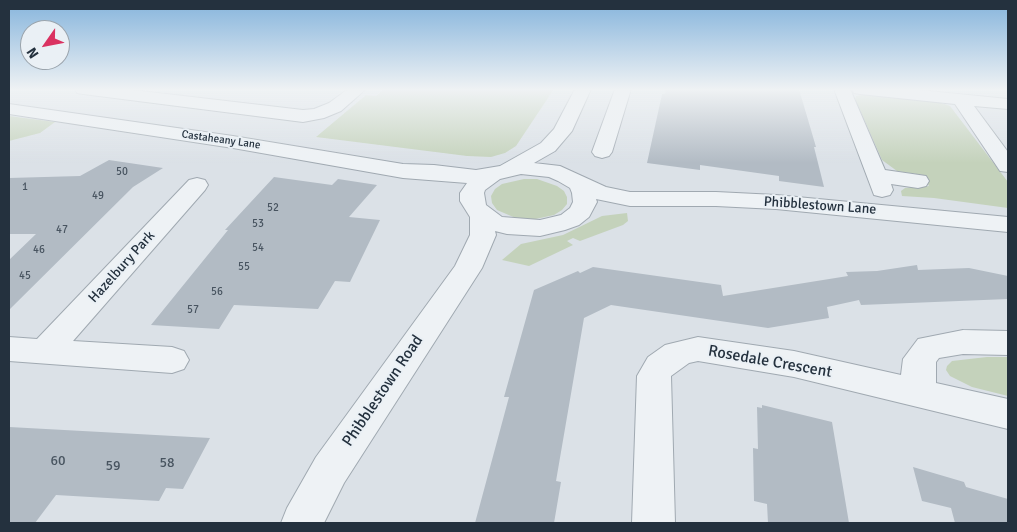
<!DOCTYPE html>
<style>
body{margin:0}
#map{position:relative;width:1017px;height:532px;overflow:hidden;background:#dbe1e7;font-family:Signika,sans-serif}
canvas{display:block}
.frame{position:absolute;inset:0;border:10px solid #24313e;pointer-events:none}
.north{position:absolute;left:20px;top:20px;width:50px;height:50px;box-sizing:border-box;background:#eaf0f5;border:1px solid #9ba4ac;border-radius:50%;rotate:237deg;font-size:14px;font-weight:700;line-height:20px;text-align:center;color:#24313e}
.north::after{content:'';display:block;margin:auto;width:18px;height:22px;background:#da3261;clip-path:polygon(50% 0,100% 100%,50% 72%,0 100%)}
</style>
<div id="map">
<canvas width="1017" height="532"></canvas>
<div class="frame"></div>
<div class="north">N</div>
</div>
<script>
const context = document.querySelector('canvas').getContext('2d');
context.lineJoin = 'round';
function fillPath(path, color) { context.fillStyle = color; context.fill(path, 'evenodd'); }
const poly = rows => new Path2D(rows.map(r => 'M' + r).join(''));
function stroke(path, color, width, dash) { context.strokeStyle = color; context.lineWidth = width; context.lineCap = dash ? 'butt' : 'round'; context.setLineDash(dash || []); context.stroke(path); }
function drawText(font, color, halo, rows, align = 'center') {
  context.font = font + ' Signika,sans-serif'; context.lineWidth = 4; context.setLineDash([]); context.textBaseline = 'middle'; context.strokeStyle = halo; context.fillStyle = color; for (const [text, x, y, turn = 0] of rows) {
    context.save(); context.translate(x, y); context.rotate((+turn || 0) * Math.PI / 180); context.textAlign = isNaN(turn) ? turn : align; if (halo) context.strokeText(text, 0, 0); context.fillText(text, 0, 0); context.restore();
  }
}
fillPath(poly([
 [384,89,554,89,516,146,505,153,491,157,467,156,316,137,366,95,376,96],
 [865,94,936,101,950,106,1008,182,1008,208,934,198,902,196,901,191,905,188,929,186,923,175,897,171,882,160,855,99,856,96],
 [9,116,55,122,40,133,9,141],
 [524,179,537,179,557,186,564,191,567,197,567,204,562,210,554,215,531,220,518,219,497,210,492,203,491,196,495,189,502,184],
 [627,213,628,221,623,225,580,241,573,238,567,241,573,245,529,266,502,260,521,244,563,235,602,216],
 [987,357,1008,357,1008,396,972,387,950,376,946,370,947,366,952,361]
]), '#c4d2bb');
fillPath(poly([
 [666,89,799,89,816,147,814,147,824,187,779,181,779,176,700,165,700,170,647,163,662,94,665,94],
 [109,160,163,168,133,187,9,310,9,260,36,234,9,234,9,178,80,176],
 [274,177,332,185,338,179,377,185,349,217,380,220,350,282,335,281,318,309,234,305,219,329,151,325,228,230,225,230],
 [917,265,918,270,969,268,1008,276,1008,299,861,305,859,300,827,307,829,318,768,328,611,305,584,318,556,481,561,482,554,523,475,523,509,397,504,397,534,290,578,271,580,273,593,267,721,285,723,296,848,276,846,272,877,271],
 [762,405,832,422,849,523,768,523,767,504,754,501,753,448,758,449,757,407,762,408],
 [9,427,101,432,210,438,183,489,166,488,159,501,56,495,35,523,9,522],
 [913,467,964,482,966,487,1008,499,1008,523,955,523,951,508,922,501]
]), '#b2bbc4');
const minor = poly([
 [75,89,124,89,303,110,314,109,329,103,348,89,366,89,341,111,324,118,303,122,83,94,77,93,75,89],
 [575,89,591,89,572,131,555,151,534,163,560,166,606,187,630,192,716,192,776,195,1008,217,1008,232,776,209,716,206,630,206,596,199,597,202,589,217,579,225,565,230,540,236,507,234,495,231,496,235,482,268,344,483,324,523,281,523,287,508,316,457,455,266,470,235,470,217,460,201,460,193,467,183,403,178,233,148,9,114,9,104,233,136,403,164,434,165,476,170,500,166,541,143,554,129,575,89],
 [521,174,549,177,558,181,570,188,572,193,573,202,570,208,561,215,540,220,502,217,486,205,484,193,485,190,500,179,521,174],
 [615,89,631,89,612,152,609,156,602,158,595,156,592,152,615,89],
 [834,89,850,89,885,170,926,176,929,181,926,186,918,188,891,184,893,190,890,195,882,197,874,195,834,89],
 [852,89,909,89,1008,99,1008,109,974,106,1008,152,1008,172,1000,171,955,104,860,94,854,93,852,89],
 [197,178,205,180,208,185,205,190,73,341,172,347,184,351,189,360,184,369,172,373,9,361,9,337,37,339,189,180,197,178],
 [963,330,1008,331,1008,355,963,354,939,358,936,362,936,383,1008,399,1008,429,794,377,698,361,689,363,671,376,675,523,632,523,637,376,648,357,665,345,698,337,794,351,901,375,903,359,918,339,963,330]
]);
stroke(minor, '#a0a9b1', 2);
fillPath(minor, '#eef2f5');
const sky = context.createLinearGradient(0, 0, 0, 163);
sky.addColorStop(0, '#85b4dc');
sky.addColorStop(0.55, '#eff2f4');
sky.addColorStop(1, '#eff2f400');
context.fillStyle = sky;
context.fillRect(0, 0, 1017, 163);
drawText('11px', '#24313e', '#eaf0f5', [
 ["Castaheany Lane",221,140,8]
]);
drawText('11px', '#485460', null, [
 ["50",122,172],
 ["1",25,187],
 ["49",98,196],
 ["52",273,208],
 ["53",258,224],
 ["47",62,230],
 ["54",258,248],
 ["46",39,250],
 ["55",244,267],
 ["45",25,276],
 ["56",217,292],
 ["57",193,310]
]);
drawText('14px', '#24313e', '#eaf0f5', [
 ["Phibblestown Lane",820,206,4],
 ["Hazelbury Park",122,267,-48]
]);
drawText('14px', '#485460', null, [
 ["60",58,461],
 ["58",167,463],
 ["59",113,466]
]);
drawText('16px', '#24313e', '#eaf0f5', [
 ["Rosedale Crescent",770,362,10],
 ["Phibblestown Road",383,391,-56]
]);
</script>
